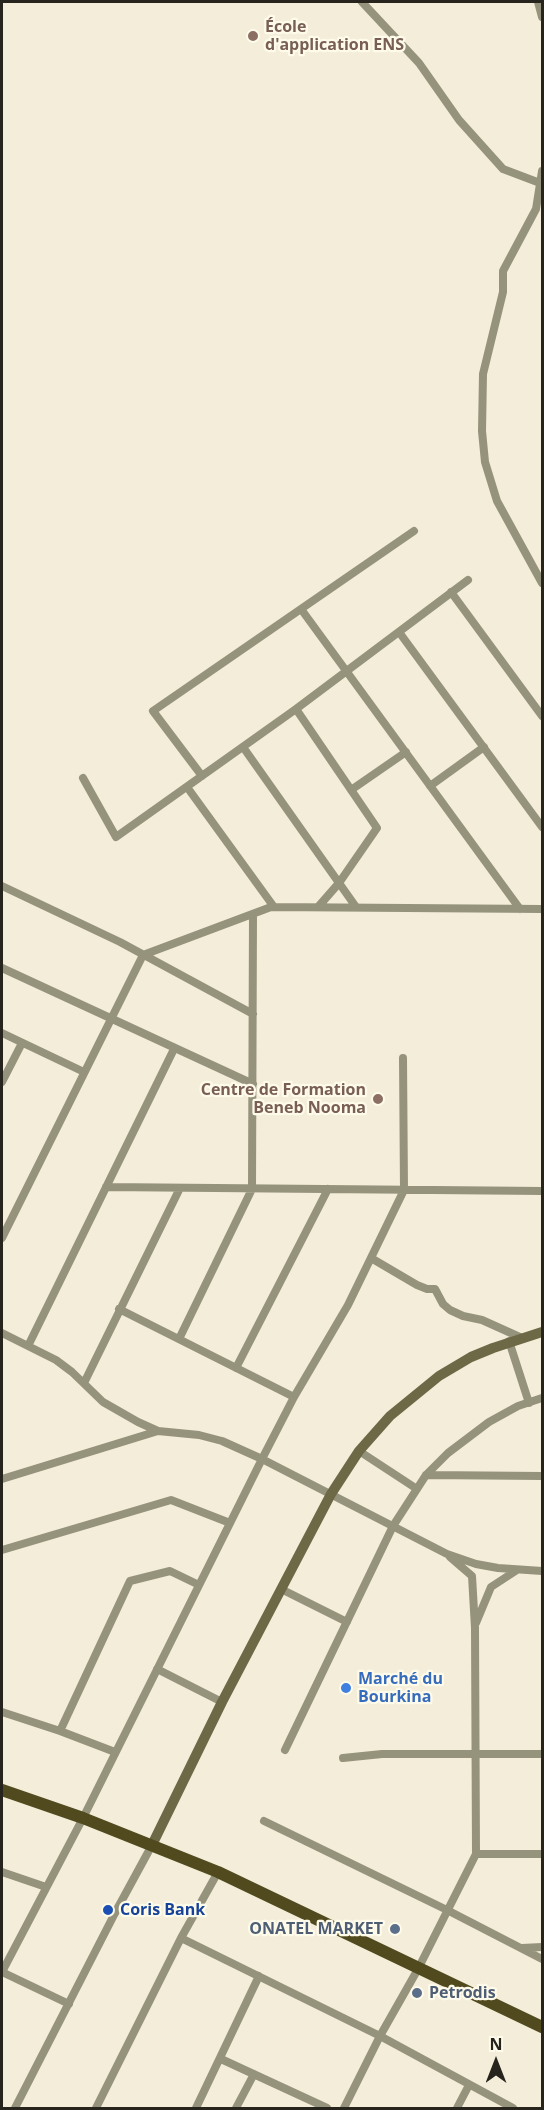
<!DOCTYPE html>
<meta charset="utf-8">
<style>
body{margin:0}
#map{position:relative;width:544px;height:2110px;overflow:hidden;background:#f3edd9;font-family:"Open Sans",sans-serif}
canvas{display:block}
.frame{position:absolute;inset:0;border:3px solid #26241c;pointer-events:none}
.north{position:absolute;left:466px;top:2032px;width:60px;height:60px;-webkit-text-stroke:4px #fffbea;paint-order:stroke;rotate:0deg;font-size:16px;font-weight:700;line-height:24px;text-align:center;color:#26241c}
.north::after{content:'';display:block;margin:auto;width:21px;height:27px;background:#26241c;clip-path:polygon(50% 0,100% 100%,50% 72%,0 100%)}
</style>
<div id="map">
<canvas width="544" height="2110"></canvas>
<div class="frame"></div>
<div class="north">N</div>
</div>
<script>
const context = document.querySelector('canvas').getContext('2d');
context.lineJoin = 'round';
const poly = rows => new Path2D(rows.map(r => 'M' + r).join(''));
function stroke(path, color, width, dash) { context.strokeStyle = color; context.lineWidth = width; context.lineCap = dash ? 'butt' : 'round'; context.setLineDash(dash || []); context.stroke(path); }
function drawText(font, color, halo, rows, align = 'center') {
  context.font = font + ' "Open Sans",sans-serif'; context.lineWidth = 4.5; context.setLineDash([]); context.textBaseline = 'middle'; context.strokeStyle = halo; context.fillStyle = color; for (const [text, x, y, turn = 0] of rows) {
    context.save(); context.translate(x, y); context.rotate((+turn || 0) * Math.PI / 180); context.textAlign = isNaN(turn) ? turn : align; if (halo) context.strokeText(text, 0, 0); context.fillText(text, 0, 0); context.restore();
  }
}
stroke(poly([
 [362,2,419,63,459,120,503,169,540,183],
 [538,2,542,17],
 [542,171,536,209,503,271,503,292,483,374,482,431,485,462,497,501,542,583],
 [451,592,542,716],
 [301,609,520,909],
 [399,632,542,827],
 [296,709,377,828,339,883,318,907],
 [243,747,356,907],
 [202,776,153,711,414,531],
 [83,778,116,837,296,709,468,580],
 [430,786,484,747],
 [187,787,274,907],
 [351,790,406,752],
 [2,886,120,942,253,1014],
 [2,968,253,1084],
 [2,1033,84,1072],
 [2,1082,22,1043],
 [106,1187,542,1191],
 [2,1238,143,955,271,907,542,909],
 [371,1258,417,1285,427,1289,435,1289,443,1304,450,1310,463,1316,482,1320,522,1338],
 [119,1309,294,1397],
 [2,1333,56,1360,72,1372,103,1402,138,1422,158,1431,199,1435,222,1441,262,1459,447,1554,476,1564,498,1568,542,1571],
 [179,1339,252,1189,253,914],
 [509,1341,529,1403],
 [28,1346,174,1049],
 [236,1368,328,1189],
 [84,1383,180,1188],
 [359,1451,417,1489],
 [426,1475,542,1476],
 [2,1479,158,1431],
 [2,1550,171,1500,230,1523],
 [281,1589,347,1622],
 [476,1623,491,1587,517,1570],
 [157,1669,222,1702],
 [2,1712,60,1731,115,1752],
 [60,1731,130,1581,170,1571,199,1585],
 [285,1750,393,1526,426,1475,448,1453,489,1422,518,1406,542,1398],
 [343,1758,382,1754,542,1754],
 [264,1821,447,1910,542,1959],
 [476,1854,542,1854],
 [2,1872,46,1887],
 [181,1938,380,2036,513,2108],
 [522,1948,542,1947],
 [2,1972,83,1818,262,1459,294,1397,348,1305,404,1190,403,1058],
 [2,1972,69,2004],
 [221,2059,327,2108],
 [15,2108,115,1913,152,1845],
 [96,2108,181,1938,218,1872],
 [196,2108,259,1976],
 [236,2108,254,2074],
 [344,2108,380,2036,418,1969,476,1854,475,1628,472,1576,450,1557],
 [457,2108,469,2085]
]), '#96937c', 8);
stroke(poly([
 [152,1845,222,1702,331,1494,359,1451,390,1416,439,1376,471,1357,493,1348,542,1332]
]), '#6d6946', 10);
stroke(poly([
 [2,1790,83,1818,218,1872,542,2027]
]), '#504a1e', 12);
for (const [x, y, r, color] of [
 [253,36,6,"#8d6e63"],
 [378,1099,6,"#8d6e63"],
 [346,1688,6,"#3f7fe0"],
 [108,1910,6,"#1a4fb4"],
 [395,1929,6,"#5c6f8a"],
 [417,1993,6,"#5c6f8a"]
]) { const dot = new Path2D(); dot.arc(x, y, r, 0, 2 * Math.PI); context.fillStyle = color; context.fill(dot); stroke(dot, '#fffbea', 2); }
drawText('bold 16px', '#785e54', '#fffbea', [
 ["École",265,27],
 ["d'application ENS",265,45],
 ["Centre de Formation",366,1090,"right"],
 ["Beneb Nooma",366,1108,"right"]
], 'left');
drawText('bold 16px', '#366cbe', '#fffbea', [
 ["Marché du",358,1679],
 ["Bourkina",358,1697]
], 'left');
drawText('bold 16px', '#164399', '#fffbea', [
 ["Coris Bank",120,1910]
], 'left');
drawText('bold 16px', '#4e5e75', '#fffbea', [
 ["ONATEL MARKET",383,1929],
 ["Petrodis",429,1993,"left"]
], 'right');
</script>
